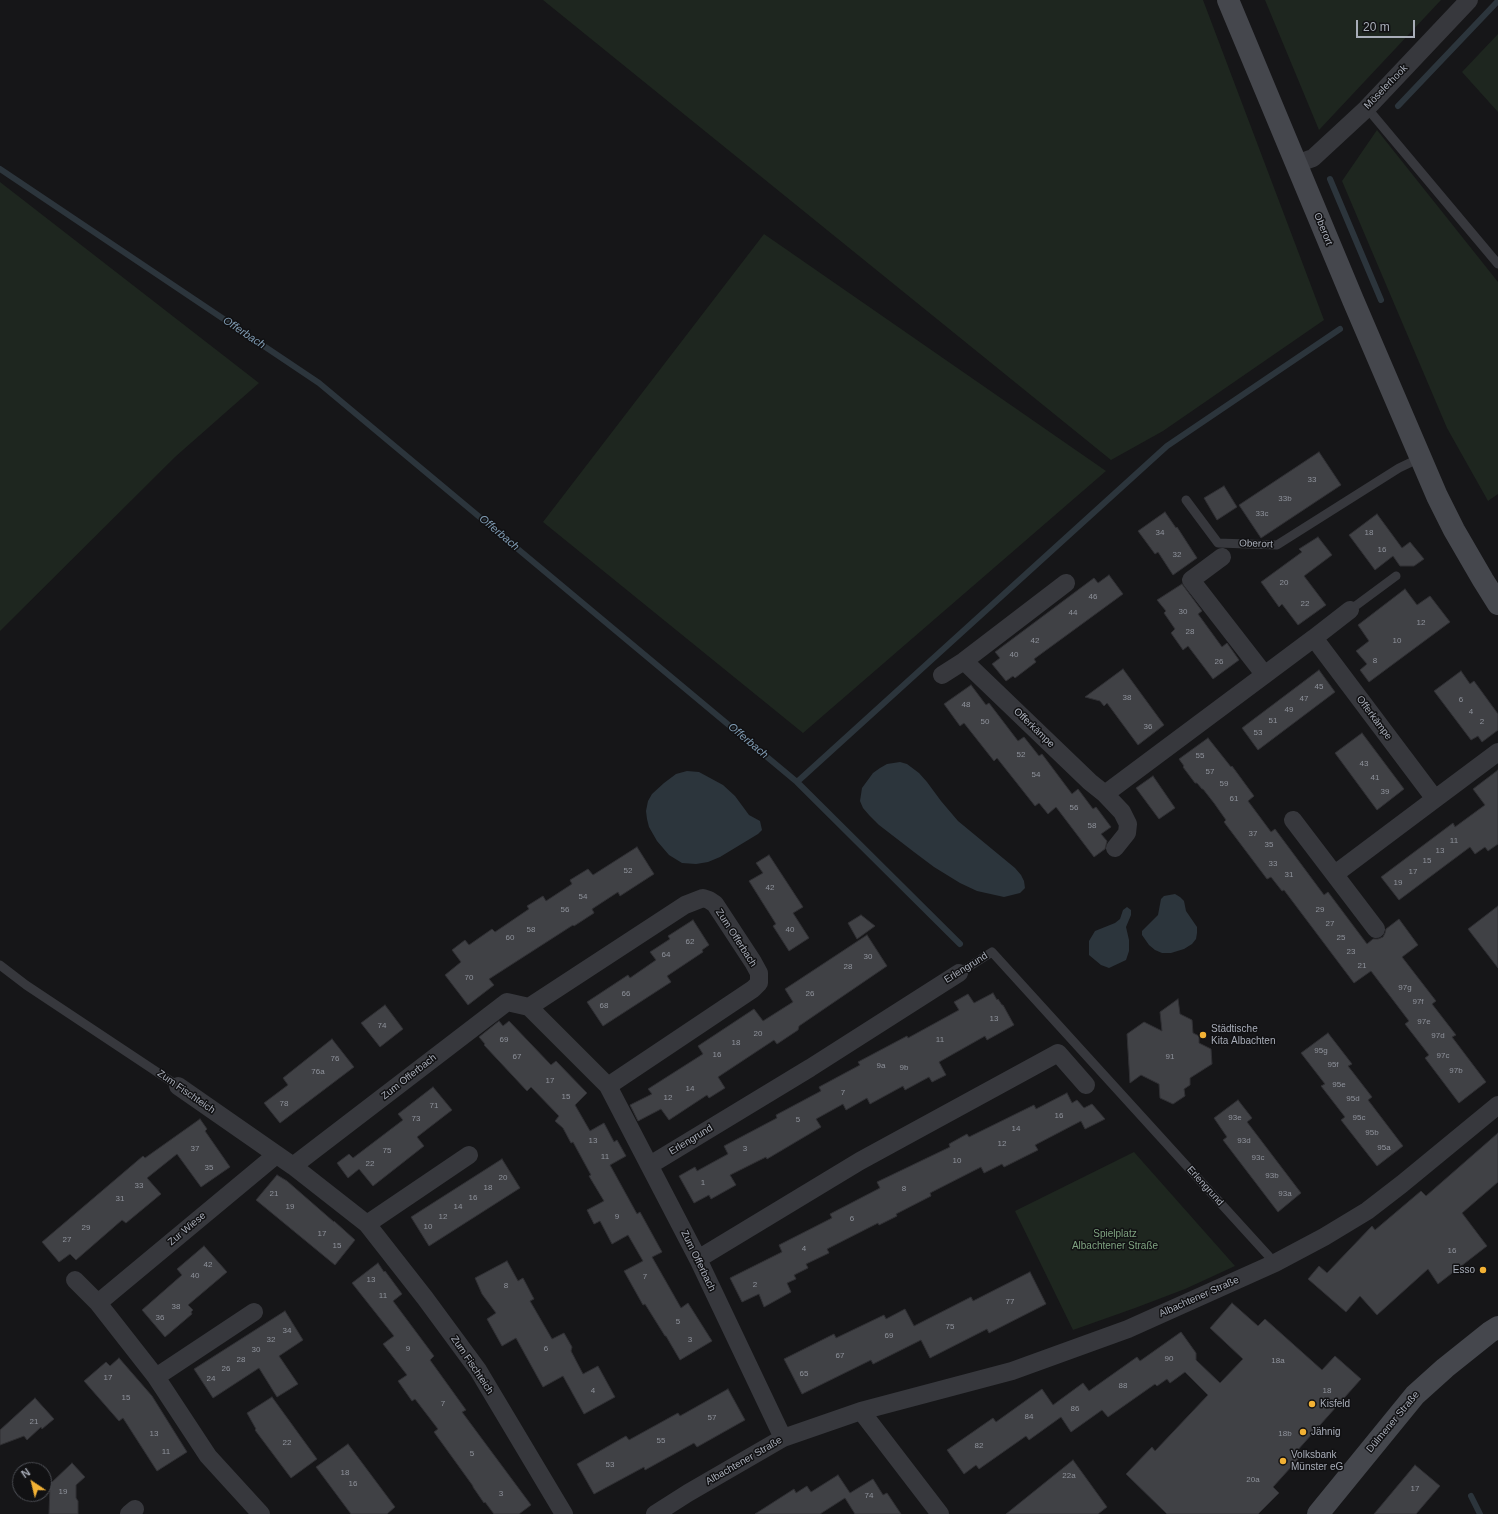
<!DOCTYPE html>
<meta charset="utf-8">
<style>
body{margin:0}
#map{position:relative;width:1498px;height:1514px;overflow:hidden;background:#161618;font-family:Helvetica,sans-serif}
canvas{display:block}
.north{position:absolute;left:12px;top:1462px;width:40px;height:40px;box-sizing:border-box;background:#111113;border:1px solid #4d4f55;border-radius:50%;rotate:325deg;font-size:11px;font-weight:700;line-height:16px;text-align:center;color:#a8adb8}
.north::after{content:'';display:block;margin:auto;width:14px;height:18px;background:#f2b134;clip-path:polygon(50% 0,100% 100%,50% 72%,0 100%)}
.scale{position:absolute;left:1356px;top:20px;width:59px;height:18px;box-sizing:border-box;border:2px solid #a8adb8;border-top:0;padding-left:5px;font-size:12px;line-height:14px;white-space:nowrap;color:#a8adb8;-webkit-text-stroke:3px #111113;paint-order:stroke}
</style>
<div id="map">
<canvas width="1498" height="1514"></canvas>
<div class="north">N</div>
<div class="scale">20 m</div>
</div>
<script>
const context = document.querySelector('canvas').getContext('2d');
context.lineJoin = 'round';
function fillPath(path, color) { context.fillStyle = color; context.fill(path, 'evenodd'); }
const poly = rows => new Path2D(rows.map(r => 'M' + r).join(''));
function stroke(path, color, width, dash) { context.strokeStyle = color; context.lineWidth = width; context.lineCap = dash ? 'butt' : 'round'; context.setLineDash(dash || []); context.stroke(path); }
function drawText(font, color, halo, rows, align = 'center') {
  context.font = font + ' Helvetica,sans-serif'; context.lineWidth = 3; context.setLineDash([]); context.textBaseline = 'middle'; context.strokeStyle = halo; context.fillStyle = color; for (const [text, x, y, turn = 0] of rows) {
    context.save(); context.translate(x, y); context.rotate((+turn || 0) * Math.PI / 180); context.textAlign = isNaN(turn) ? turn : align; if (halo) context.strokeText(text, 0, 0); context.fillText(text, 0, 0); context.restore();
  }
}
fillPath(poly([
 [543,0,1203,0,1324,320,1163,431,1111,460],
 [1265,0,1441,0,1319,130],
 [1498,34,1498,112,1462,72],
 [1377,130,1498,282,1498,494,1488,501,1447,428,1342,181],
 [0,182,259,383,175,457,0,631],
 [764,234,1106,471,803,733,543,522],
 [1134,1152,1235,1266,1185,1289,1135,1308,1073,1330,1015,1211]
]), '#1e261f');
fillPath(poly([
 [900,762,907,764,919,773,927,782,941,801,958,821,1015,868,1021,875,1024,881,1025,888,1020,893,1004,897,977,891,960,883,934,867,914,852,879,825,869,815,863,808,860,801,862,788,873,773,880,768,887,764],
 [687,771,699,772,723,785,735,796,749,815,760,821,762,830,758,834,720,857,708,862,696,864,682,863,669,855,657,841,649,827,647,819,646,811,648,801,652,794,664,783,676,774],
 [1175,894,1180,897,1184,901,1186,911,1197,927,1197,933,1196,939,1192,944,1184,949,1171,953,1162,953,1155,950,1149,945,1142,935,1142,931,1158,915,1161,899,1164,896],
 [1127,907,1131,910,1131,915,1126,927,1129,940,1129,951,1126,960,1109,968,1101,965,1089,955,1089,941,1095,931,1115,923,1120,919,1123,910]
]), '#2c353c');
stroke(poly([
 [1398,106,1498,1],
 [0,169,319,383,797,782,960,944],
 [1330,179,1381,300],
 [797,782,1167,446,1340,329],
 [1471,1496,1480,1514]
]), '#2c353c', 6);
const building = poly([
 [1319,452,1341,485,1261,538,1239,505,1319,452],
 [1224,486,1237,507,1217,520,1204,498,1224,486],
 [1165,512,1176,528,1177,527,1197,558,1173,575,1158,552,1155,554,1138,531,1165,512],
 [1377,514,1402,548,1410,542,1424,559,1414,566,1400,566,1393,556,1375,570,1349,535,1377,514],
 [1318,537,1332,555,1304,576,1326,605,1298,625,1282,604,1279,607,1261,582,1302,552,1299,549,1318,537],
 [1109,575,1123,594,1034,659,1036,662,1015,678,1013,676,1006,681,992,664,1000,658,995,652,1094,578,1098,583,1109,575],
 [1182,584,1202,611,1198,614,1222,647,1227,643,1239,660,1213,679,1188,646,1183,650,1171,633,1175,629,1164,613,1166,611,1157,600,1182,584],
 [1405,589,1417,605,1430,596,1450,622,1369,682,1360,670,1367,664,1356,651,1369,641,1358,625,1405,589],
 [1123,669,1164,725,1138,745,1107,703,1104,706,1100,701,1085,697,1123,669],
 [1319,670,1335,692,1258,750,1242,728,1319,670],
 [1461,671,1470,684,1474,681,1498,714,1498,730,1482,742,1478,736,1471,740,1434,691,1461,671],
 [971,685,986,705,989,703,1018,741,1024,737,1039,756,1042,754,1072,794,1078,789,1093,809,1096,807,1111,827,1101,834,1107,841,1105,849,1094,857,1056,807,1048,814,1039,803,1035,806,997,758,994,761,964,723,960,726,944,704,971,685],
 [1362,733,1404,789,1377,810,1335,753,1362,733],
 [1208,738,1231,767,1232,766,1254,796,1248,801,1271,832,1275,829,1324,895,1328,892,1367,944,1373,939,1378,939,1383,937,1385,933,1386,929,1399,919,1418,945,1402,957,1436,1001,1432,1004,1456,1035,1452,1037,1486,1082,1459,1103,1425,1058,1429,1055,1405,1024,1409,1021,1371,971,1354,983,1284,890,1282,891,1271,877,1267,879,1224,822,1226,820,1214,803,1203,789,1202,789,1197,783,1195,783,1183,767,1184,766,1179,759,1208,738],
 [1498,770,1498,844,1488,851,1485,847,1475,854,1470,847,1399,900,1381,877,1453,823,1455,827,1485,805,1473,789,1498,770],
 [1153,776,1175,808,1159,819,1136,788,1153,776],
 [637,847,654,874,620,896,618,892,592,909,594,913,574,926,573,925,489,979,494,985,468,1005,445,975,461,962,452,950,465,940,469,945,492,929,495,932,529,909,527,906,543,896,546,901,572,884,570,880,588,869,593,875,637,847],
 [769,855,803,907,793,913,809,938,789,951,773,926,776,924,749,881,763,873,756,863,769,855],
 [1498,906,1498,968,1468,929,1498,906],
 [861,915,875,926,857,939,848,923,861,915],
 [693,920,709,945,702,950,703,952,667,976,671,982,603,1026,587,1002,628,975,630,978,656,960,650,952,670,939,668,936,693,920],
 [867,935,887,966,799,1026,798,1030,777,1044,774,1040,718,1077,725,1088,709,1098,707,1095,669,1120,661,1109,638,1121,630,1105,652,1094,648,1089,703,1054,698,1046,754,1009,763,1021,793,1002,785,989,867,935],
 [993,993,997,1000,998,999,1002,1005,1003,1005,1014,1025,987,1040,985,1036,939,1062,946,1075,932,1082,929,1077,905,1090,903,1086,870,1104,867,1098,846,1110,843,1104,816,1119,821,1127,767,1159,766,1157,730,1175,736,1185,711,1199,709,1195,694,1203,679,1176,695,1167,697,1171,728,1154,724,1146,777,1118,776,1115,821,1091,819,1087,860,1065,858,1062,907,1036,908,1038,959,1010,954,1002,968,994,974,1003,993,993],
 [1178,999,1180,1014,1192,1020,1193,1033,1199,1036,1199,1043,1211,1049,1212,1064,1190,1078,1190,1085,1184,1089,1185,1096,1173,1104,1160,1098,1159,1084,1141,1075,1130,1083,1127,1034,1144,1022,1162,1031,1160,1012,1178,999],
 [385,1005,403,1029,380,1047,361,1023,385,1005],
 [499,1021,503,1026,509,1021,551,1065,556,1061,587,1093,575,1105,590,1131,604,1123,614,1142,617,1140,626,1156,610,1165,637,1214,640,1212,662,1252,652,1257,681,1308,688,1303,712,1341,680,1360,666,1336,665,1336,645,1304,643,1305,624,1271,643,1261,628,1235,612,1244,600,1221,594,1224,587,1210,604,1201,589,1176,591,1175,573,1142,571,1143,563,1128,555,1121,559,1116,531,1087,527,1091,484,1045,485,1044,479,1037,499,1021],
 [1328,1033,1352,1064,1348,1066,1372,1097,1368,1100,1403,1146,1377,1166,1341,1120,1345,1117,1321,1086,1325,1084,1301,1053,1328,1033],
 [332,1039,354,1067,280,1123,264,1103,288,1085,283,1078,332,1039],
 [433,1087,452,1110,417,1137,424,1146,373,1186,359,1169,348,1178,337,1163,349,1154,353,1158,403,1120,398,1114,433,1087],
 [1067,1093,1072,1103,1077,1100,1084,1108,1092,1104,1105,1119,1085,1129,1081,1121,1035,1145,1038,1150,1004,1167,1002,1164,984,1173,981,1167,930,1193,931,1196,896,1214,897,1216,879,1225,878,1223,827,1249,829,1253,806,1264,808,1268,794,1275,796,1279,787,1283,791,1292,764,1307,759,1294,742,1302,730,1278,782,1252,779,1245,832,1218,830,1214,880,1188,877,1182,950,1147,949,1144,967,1134,969,1137,1034,1105,1036,1109,1067,1093],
 [1238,1100,1252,1118,1247,1122,1301,1193,1278,1212,1223,1140,1227,1137,1214,1118,1238,1100],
 [200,1119,207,1129,205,1131,230,1167,201,1187,177,1154,147,1178,161,1194,126,1223,122,1220,76,1260,70,1254,59,1262,42,1242,143,1156,145,1158,200,1119],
 [1498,1133,1498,1182,1462,1213,1487,1246,1438,1284,1428,1269,1377,1315,1360,1296,1346,1312,1308,1279,1319,1266,1327,1273,1372,1226,1375,1230,1421,1191,1426,1196,1498,1133],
 [502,1159,520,1188,429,1246,411,1217,502,1159],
 [277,1175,287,1181,334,1222,334,1221,355,1240,335,1265,256,1200,277,1175],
 [204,1246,227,1272,188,1305,193,1310,191,1312,192,1314,165,1337,142,1310,182,1275,177,1269,204,1246],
 [507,1261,518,1281,523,1278,534,1299,530,1301,552,1339,564,1333,572,1347,571,1351,583,1374,598,1366,615,1397,584,1414,563,1376,543,1387,516,1338,502,1346,487,1319,496,1313,482,1294,475,1278,507,1261],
 [378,1263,384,1272,385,1271,402,1294,393,1301,434,1356,430,1360,466,1410,462,1412,531,1505,519,1514,494,1514,485,1502,484,1503,473,1487,473,1486,434,1432,438,1429,415,1399,412,1401,398,1381,407,1375,383,1344,394,1336,352,1283,378,1263],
 [1030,1272,1046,1304,989,1333,987,1329,930,1358,921,1340,873,1364,871,1360,802,1394,784,1359,834,1334,836,1338,884,1315,886,1319,905,1309,914,1326,971,1297,973,1301,1030,1272],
 [1232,1303,1258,1326,1265,1319,1322,1370,1335,1356,1361,1379,1296,1452,1301,1456,1273,1487,1279,1493,1258,1514,1167,1514,1126,1474,1152,1447,1155,1451,1208,1395,1185,1372,1170,1383,1167,1379,1157,1386,1155,1384,1108,1417,1102,1410,1071,1432,1061,1417,1029,1440,1026,1436,979,1469,976,1465,964,1474,947,1450,993,1418,996,1422,1042,1389,1053,1405,1083,1383,1089,1391,1137,1357,1140,1361,1181,1332,1196,1353,1196,1360,1220,1383,1243,1359,1210,1328,1232,1303],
 [285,1311,303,1340,279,1356,298,1384,277,1397,259,1368,213,1398,194,1369,285,1311],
 [119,1358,152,1396,187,1452,157,1471,123,1418,119,1421,84,1381,106,1362,110,1366,119,1358],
 [728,1389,745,1420,697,1447,694,1443,645,1470,644,1467,594,1494,577,1464,626,1436,629,1440,678,1413,680,1416,728,1389],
 [272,1397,317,1459,291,1478,255,1430,256,1429,247,1413,272,1397],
 [35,1398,54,1419,42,1429,41,1427,27,1440,24,1436,0,1445,0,1430,35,1398],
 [348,1444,395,1507,387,1514,351,1514,316,1467,348,1444],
 [1073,1460,1107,1507,1098,1514,1006,1514,1073,1460],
 [72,1463,85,1477,76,1485,76,1498,78,1501,78,1514,49,1514,50,1484,72,1463],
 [1415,1465,1440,1486,1416,1514,1374,1514,1415,1465],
 [838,1475,850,1493,873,1479,883,1495,887,1493,901,1514,855,1514,845,1498,820,1514,755,1514,794,1489,796,1493,807,1486,811,1492,838,1475]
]);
fillPath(building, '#404145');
stroke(building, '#303034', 1);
stroke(poly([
 [1367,108,1498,264],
 [1186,500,1218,543,1277,545,1399,468,1420,458],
 [1350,610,1396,576],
 [0,965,26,985,178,1086],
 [959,973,992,952,1275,1263]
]), '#37383d', 9);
stroke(poly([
 [1296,164,1313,158,1367,108,1469,0],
 [1222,557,1191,580,1264,674],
 [1314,638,1350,610],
 [964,661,1090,782,1105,794,1122,812,1128,824,1127,833,1115,848],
 [942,675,964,661,1066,583],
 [1105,794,1314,638,1435,799,1498,752],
 [1293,820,1376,929],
 [1335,874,1435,799],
 [529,1007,685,905,703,898,709,900,715,904,753,962,759,973,759,983,753,989,608,1086],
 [178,1086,293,1166,367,1224,425,1298,478,1370,564,1514],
 [650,1165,810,1068,959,973],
 [293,1166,507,1002,529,1007,608,1086,698,1259,783,1438],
 [367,1224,469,1155],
 [698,1259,860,1161,1058,1053,1086,1085],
 [75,1280,98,1303,156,1377,208,1456,261,1514],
 [98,1303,276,1155],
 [156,1377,254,1312],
 [861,1411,940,1514],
 [129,1514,135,1509],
 [655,1514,688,1493,783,1438,861,1411,1012,1371,1128,1329,1275,1263,1324,1237,1367,1211,1402,1184,1498,1105]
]), '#37383d', 18);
stroke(poly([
 [1228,0,1353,300,1437,496,1454,530,1483,580,1498,604],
 [1318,1514,1415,1395,1445,1368,1490,1332,1498,1327]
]), '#45474d', 22);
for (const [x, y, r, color] of [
 [1203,1035,4,"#f2b134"],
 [1483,1270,4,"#f2b134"],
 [1312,1404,4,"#f2b134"],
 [1303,1432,4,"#f2b134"],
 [1283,1461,4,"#f2b134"]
]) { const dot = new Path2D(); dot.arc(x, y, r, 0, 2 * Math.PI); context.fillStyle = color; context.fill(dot); stroke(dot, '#111113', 1.5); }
drawText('8px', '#8e929b', null, [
 ["33",1312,480],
 ["33b",1285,499],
 ["33c",1262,514],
 ["34",1160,533],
 ["18",1369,533],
 ["16",1382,550],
 ["32",1177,555],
 ["20",1284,583],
 ["46",1093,597],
 ["22",1305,604],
 ["30",1183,612],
 ["44",1073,613],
 ["12",1421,623],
 ["28",1190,632],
 ["42",1035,641],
 ["10",1397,641],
 ["40",1014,655],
 ["8",1375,661],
 ["26",1219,662],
 ["45",1319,687],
 ["38",1127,698],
 ["47",1304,699],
 ["6",1461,700],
 ["48",966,705],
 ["49",1289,710],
 ["4",1471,712],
 ["51",1273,721],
 ["50",985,722],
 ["2",1482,722],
 ["36",1148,727],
 ["53",1258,733],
 ["52",1021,755],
 ["55",1200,756],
 ["43",1364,764],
 ["57",1210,772],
 ["54",1036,775],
 ["41",1375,778],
 ["59",1224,784],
 ["39",1385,792],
 ["61",1234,799],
 ["56",1074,808],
 ["58",1092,826],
 ["37",1253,834],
 ["11",1454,841],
 ["35",1269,845],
 ["13",1440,851],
 ["15",1427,861],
 ["33",1273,864],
 ["52",628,871],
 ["17",1413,872],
 ["31",1289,875],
 ["19",1398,883],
 ["42",770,888],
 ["54",583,897],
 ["56",565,910],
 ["29",1320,910],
 ["27",1330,924],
 ["58",531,930],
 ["40",790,930],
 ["60",510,938],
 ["25",1341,938],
 ["62",690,942],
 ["23",1351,952],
 ["64",666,955],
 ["30",868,957],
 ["21",1362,966],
 ["28",848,967],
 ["70",469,978],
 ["97g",1405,988],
 ["66",626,994],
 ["26",810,994],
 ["97f",1418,1002],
 ["68",604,1006],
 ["13",994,1019],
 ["97e",1424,1022],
 ["74",382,1026],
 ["20",758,1034],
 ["97d",1438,1036],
 ["69",504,1040],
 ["11",940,1040],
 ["18",736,1043],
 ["95g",1321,1051],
 ["16",717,1055],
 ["97c",1443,1056],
 ["67",517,1057],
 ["91",1170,1057],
 ["76",335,1059],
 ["95f",1333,1065],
 ["9a",881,1066],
 ["9b",904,1068],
 ["97b",1456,1071],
 ["76a",318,1072],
 ["17",550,1081],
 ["95e",1339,1085],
 ["14",690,1089],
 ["7",843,1093],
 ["15",566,1097],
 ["12",668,1098],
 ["95d",1353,1099],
 ["78",284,1104],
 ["71",434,1106],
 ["16",1059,1116],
 ["93e",1235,1118],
 ["95c",1359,1118],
 ["73",416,1119],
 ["5",798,1120],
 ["14",1016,1129],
 ["95b",1372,1133],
 ["13",593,1141],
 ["93d",1244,1141],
 ["12",1002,1144],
 ["95a",1384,1148],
 ["37",195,1149],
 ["3",745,1149],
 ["75",387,1151],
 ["11",605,1157],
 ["93c",1258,1158],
 ["10",957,1161],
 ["22",370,1164],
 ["35",209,1168],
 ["93b",1272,1176],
 ["20",503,1178],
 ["1",703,1183],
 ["33",139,1186],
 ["18",488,1188],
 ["8",904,1189],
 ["21",274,1194],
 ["93a",1285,1194],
 ["16",473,1198],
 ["31",120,1199],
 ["19",290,1207],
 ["14",458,1207],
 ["12",443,1217],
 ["9",617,1217],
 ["6",852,1219],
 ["10",428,1227],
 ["29",86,1228],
 ["17",322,1234],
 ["27",67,1240],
 ["15",337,1246],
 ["4",804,1249],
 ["16",1452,1251],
 ["42",208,1265],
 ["40",195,1276],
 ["7",645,1277],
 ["13",371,1280],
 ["2",755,1285],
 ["8",506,1286],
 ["11",383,1296],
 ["77",1010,1302],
 ["38",176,1307],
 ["36",160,1318],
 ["5",678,1322],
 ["75",950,1327],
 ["34",287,1331],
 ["69",889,1336],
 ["32",271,1340],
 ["3",690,1340],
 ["9",408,1349],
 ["6",546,1349],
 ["30",256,1350],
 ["67",840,1356],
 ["90",1169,1359],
 ["28",241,1360],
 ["18a",1278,1361],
 ["26",226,1369],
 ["65",804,1374],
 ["17",108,1378],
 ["24",211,1379],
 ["88",1123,1386],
 ["4",593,1391],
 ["18",1327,1391],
 ["15",126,1398],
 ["7",443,1404],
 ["86",1075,1409],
 ["84",1029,1417],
 ["57",712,1418],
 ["21",34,1422],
 ["13",154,1434],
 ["18b",1285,1434],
 ["55",661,1441],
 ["22",287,1443],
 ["82",979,1446],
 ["11",166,1452],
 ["5",472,1454],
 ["53",610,1465],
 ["18",345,1473],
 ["22a",1069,1476],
 ["20a",1253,1480],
 ["16",353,1484],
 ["17",1415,1489],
 ["19",63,1492],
 ["3",501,1494],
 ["74",869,1496]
]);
drawText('10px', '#a8adb8', '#111113', [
 ["Möselerhook",1386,87,-46],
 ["Oberort",1323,229,68],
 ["Oberort",1256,544,2],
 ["Offerkämpe",1374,718,53],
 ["Offerkämpe",1034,728,44],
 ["Zum Offerbach",736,938,57],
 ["Erlengrund",966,968,-32],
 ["Zum Offerbach",409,1077,-38],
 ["Zum Fischteich",186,1092,35],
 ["Erlengrund",691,1140,-31],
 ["Erlengrund",1205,1186,48],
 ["Zur Wiese",187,1229,-40],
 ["Zum Offerbach",698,1261,64],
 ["Albachtener Straße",1199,1297,-24],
 ["Zum Fischteich",472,1365,56],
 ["Dülmener Straße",1393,1422,-50],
 ["Albachtener Straße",744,1461,-30]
]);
drawText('10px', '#a8adb8', '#111113', [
 ["Städtische",1211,1029],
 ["Kita Albachten",1211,1041],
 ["Esso",1475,1270,"right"],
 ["Kisfeld",1320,1404],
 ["Jähnig",1311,1432],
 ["Volksbank",1291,1455],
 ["Münster eG",1291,1467]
], 'left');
drawText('10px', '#7fa381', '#111113', [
 ["Spielplatz",1115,1234],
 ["Albachtener Straße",1115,1246]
]);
drawText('italic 11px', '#7f9bb3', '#111113', [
 ["Offerbach",244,333,34],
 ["Offerbach",499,533,40],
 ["Offerbach",748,741,40]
]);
</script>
